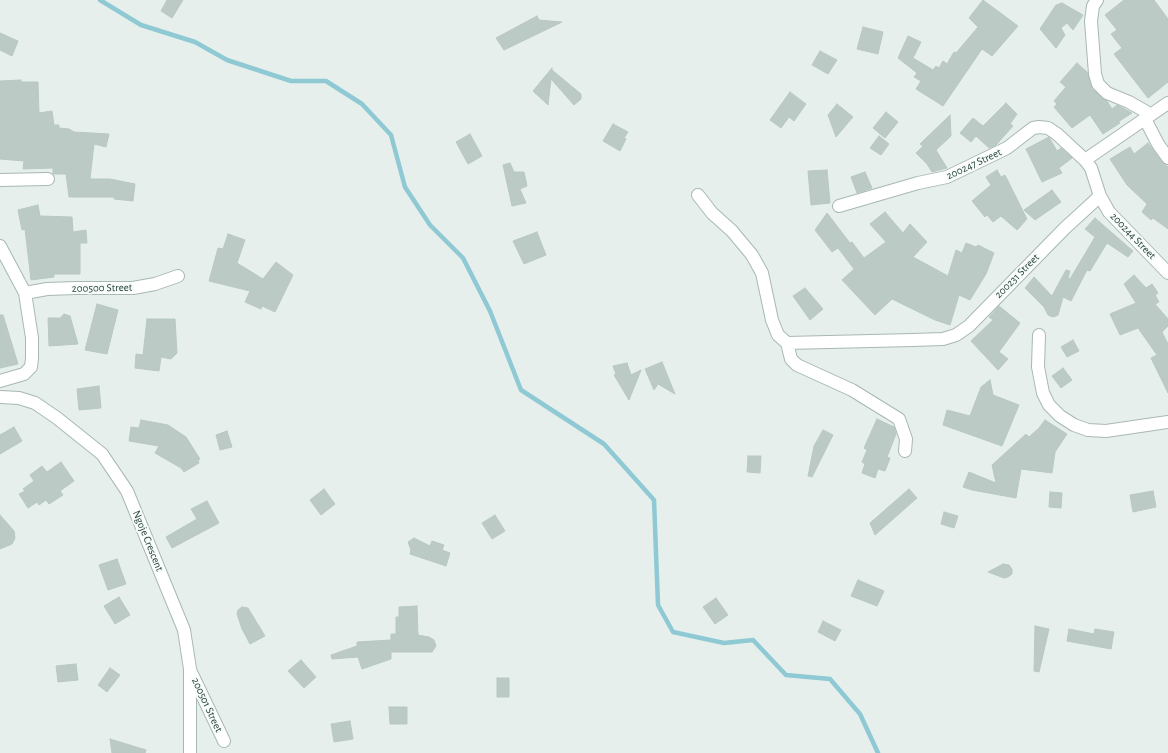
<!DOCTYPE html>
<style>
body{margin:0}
canvas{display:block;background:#e6efeb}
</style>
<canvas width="1168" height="753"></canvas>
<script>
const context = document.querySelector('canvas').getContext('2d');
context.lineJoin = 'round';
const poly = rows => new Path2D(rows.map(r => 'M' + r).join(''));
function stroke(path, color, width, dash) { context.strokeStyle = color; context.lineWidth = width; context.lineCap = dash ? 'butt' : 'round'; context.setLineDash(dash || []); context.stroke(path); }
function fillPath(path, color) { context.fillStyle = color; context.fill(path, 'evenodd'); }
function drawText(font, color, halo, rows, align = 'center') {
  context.font = font + ' "Alegreya Sans",sans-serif'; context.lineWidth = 4; context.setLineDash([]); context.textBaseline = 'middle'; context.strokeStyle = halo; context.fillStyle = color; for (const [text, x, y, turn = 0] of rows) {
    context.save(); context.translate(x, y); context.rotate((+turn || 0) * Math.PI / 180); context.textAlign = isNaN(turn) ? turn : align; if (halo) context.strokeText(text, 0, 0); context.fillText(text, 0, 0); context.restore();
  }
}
stroke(poly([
 [100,0,141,25,195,42,227,60,291,81,326,81,362,104,391,135,405,187,430,225,463,258,490,311,521,390,604,444,654,500,658,605,673,632,724,643,753,640,786,675,830,679,860,714,878,753]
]), '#8ec9d4', 4.5);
const building = poly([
 [167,0,183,0,172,18,161,11,167,0],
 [983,0,1018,26,992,56,982,49,943,106,916,89,921,81,914,77,917,73,898,58,908,36,921,42,913,58,933,70,936,66,939,68,943,61,947,64,954,52,956,53,978,27,969,18,983,0],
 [1124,0,1154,0,1168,19,1168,82,1148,98,1114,54,1122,48,1111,34,1117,30,1105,15,1124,0],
 [1062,3,1083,15,1073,30,1067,23,1061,28,1065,35,1056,48,1040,29,1056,5,1062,3],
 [537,16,539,20,562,22,504,50,496,38,537,16],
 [863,27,883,32,878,54,857,49,863,27],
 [0,33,18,41,12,56,0,50,0,33],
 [820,51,837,60,828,74,812,65,820,51],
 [1077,63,1087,72,1092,89,1107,101,1112,109,1117,105,1132,113,1118,122,1120,123,1103,134,1090,115,1072,128,1054,107,1057,104,1054,101,1066,87,1060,82,1077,63],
 [552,68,552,70,581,94,581,99,574,105,551,79,548,105,533,91,552,68],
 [21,80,21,82,38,82,39,113,52,111,54,125,59,125,59,128,69,129,74,132,109,134,106,147,94,144,90,179,110,179,135,184,133,201,114,199,114,197,69,197,66,174,53,174,53,168,23,169,24,161,0,159,0,81,21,80],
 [790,92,806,104,794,121,789,117,781,128,770,120,790,92],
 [1006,103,1017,114,1010,124,1013,126,996,145,989,148,976,136,971,142,960,133,973,118,983,126,1006,103],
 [837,104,853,117,836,137,828,115,837,104],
 [886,112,898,122,885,138,873,128,886,112],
 [950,115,951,136,936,150,947,168,932,172,927,164,916,153,923,146,920,144,950,115],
 [613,124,628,132,624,138,626,139,620,151,603,141,613,124],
 [470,134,482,156,468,164,456,142,470,134],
 [879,136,889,144,881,155,870,148,879,136],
 [1049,137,1057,151,1061,148,1072,158,1059,168,1062,173,1042,182,1026,149,1049,137],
 [1148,143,1162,162,1168,167,1168,229,1153,218,1151,220,1142,212,1147,204,1127,185,1110,159,1130,147,1134,154,1148,143],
 [510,163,514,172,524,172,527,186,520,189,526,203,512,206,503,165,510,163],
 [827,170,830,203,811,205,808,171,827,170],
 [997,170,1001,177,1005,175,1027,219,1017,230,1001,216,993,222,987,215,985,217,972,201,991,185,986,177,997,170],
 [865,172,872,188,857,193,851,177,865,172],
 [1052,190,1061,202,1035,220,1024,210,1052,190],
 [38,205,40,216,72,217,73,232,86,230,87,243,80,243,80,274,54,274,54,277,31,280,25,229,22,230,18,210,38,205],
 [885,212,903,233,910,224,927,242,913,257,948,276,956,250,962,253,966,243,976,247,978,245,994,253,986,274,970,300,959,295,950,325,935,320,892,299,875,315,842,280,854,269,838,248,832,252,815,230,827,213,850,243,852,242,864,258,886,242,870,224,885,212],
 [1095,218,1133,251,1128,257,1107,243,1090,271,1087,270,1071,301,1063,297,1058,315,1053,317,1048,315,1044,307,1025,288,1034,277,1052,296,1066,270,1070,271,1068,278,1070,279,1095,237,1085,229,1095,218],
 [537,232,546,255,524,264,513,241,537,232],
 [228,234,245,240,237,263,263,279,276,262,293,275,275,312,262,306,261,309,245,302,250,291,209,281,218,248,223,249,228,234],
 [1134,275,1146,288,1152,284,1158,293,1155,295,1159,302,1155,304,1168,319,1168,326,1162,332,1168,344,1168,393,1151,358,1157,355,1138,328,1120,335,1110,314,1136,303,1124,284,1134,275],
 [805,288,823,309,810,320,793,296,805,288],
 [97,304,118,310,107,354,85,350,97,304],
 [999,306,1020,323,999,352,1008,359,998,370,971,341,993,320,989,317,999,306],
 [64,314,70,316,78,344,49,346,48,318,60,318,64,314],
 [0,315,3,315,18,364,0,368,0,315],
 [147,319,175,319,177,353,171,359,161,357,159,371,135,368,136,354,143,355,147,319],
 [1073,340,1079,351,1067,357,1061,347,1073,340],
 [662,362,675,394,658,384,654,390,645,369,662,362],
 [627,363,631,375,641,370,629,400,614,375,616,374,613,366,627,363],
 [1063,368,1072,380,1061,388,1052,376,1063,368],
 [990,380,993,395,1019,405,1002,446,943,425,947,410,970,416,981,387,990,380],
 [99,386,101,408,79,410,77,389,99,386],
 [877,419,894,427,896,434,887,457,890,458,885,471,878,469,875,478,862,473,865,464,862,462,867,450,864,448,877,419],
 [141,420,168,425,186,437,200,459,198,460,199,463,184,472,181,468,155,453,159,446,129,441,131,427,139,428,141,420],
 [1045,420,1067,434,1055,452,1052,473,1021,469,1016,498,972,490,963,487,969,472,996,483,992,465,1026,434,1029,437,1039,428,1045,420],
 [14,427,22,441,0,454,0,435,14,427],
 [823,430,833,435,812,477,808,476,814,446,823,430],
 [227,431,232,447,220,450,216,435,227,431],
 [748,456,761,456,760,473,747,472,748,456],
 [61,462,74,481,60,491,63,495,49,504,46,500,39,505,37,502,28,508,19,494,25,491,23,489,34,481,30,475,42,466,47,472,61,462],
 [324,489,335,504,321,515,310,500,324,489],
 [909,489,917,498,875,535,870,523,909,489],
 [1153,491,1156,507,1133,512,1130,495,1153,491],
 [1050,492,1062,493,1061,508,1049,507,1050,492],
 [207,501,219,523,172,548,166,537,197,519,191,509,207,501],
 [944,512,958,516,954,528,941,524,944,512],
 [0,515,14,531,15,538,12,544,0,549,0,515],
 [495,515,505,531,492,539,482,523,495,515],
 [414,538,430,546,432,541,444,545,442,550,450,553,446,566,410,554,411,550,408,542,414,538],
 [117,559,126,584,108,590,99,565,117,559],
 [1003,564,1009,565,1012,569,1012,574,1008,577,1004,578,988,572,1003,564],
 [858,580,884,591,877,606,851,596,858,580],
 [119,597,130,615,115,624,104,606,119,597],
 [716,598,728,615,715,624,703,607,716,598],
 [417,606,418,635,429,637,434,640,436,646,432,652,391,652,391,659,362,669,358,657,332,659,331,655,357,646,357,642,391,640,391,634,396,634,396,617,399,617,399,607,417,606],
 [242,607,248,608,265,636,250,644,242,629,237,614,238,610,242,607],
 [823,621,841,630,835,641,818,632,823,621],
 [1035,626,1049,629,1039,672,1034,671,1035,626],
 [1069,629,1094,634,1095,629,1114,632,1111,649,1067,641,1069,629],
 [301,660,316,677,304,688,288,671,301,660],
 [76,664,78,680,58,682,56,666,76,664],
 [110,668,120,675,107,692,98,685,110,668],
 [497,678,509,678,509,697,497,697,497,678],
 [389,707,407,707,407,724,390,724,389,707],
 [350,721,353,739,334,742,331,724,350,721],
 [110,739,146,750,145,753,112,753,110,739]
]);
fillPath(building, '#bbcac4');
stroke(building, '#b8c9c2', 1);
const minor = poly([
 [1097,0,1093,6,1091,21,1095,74,1098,84,1107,93,1129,102,1150,114],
 [1145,119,1158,144,1168,158],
 [0,180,48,179],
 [698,195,712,213,732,231,752,255,762,273,772,320,778,335,787,343,791,359,797,365,852,390,899,419,906,439,905,451],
 [1100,196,1109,212,1168,273],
 [839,206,918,183,947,177,1007,148,1033,128,1039,127,1048,128,1057,134,1085,160],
 [0,246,25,293,32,338,32,358,31,367,24,374,0,381],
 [25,293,47,289,76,288,133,288,155,284,178,276],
 [1039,335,1038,367,1043,393,1049,405,1060,416,1074,425,1088,430,1106,431,1168,422],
 [787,343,913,340,943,339,956,335,969,326,1065,228,1100,196,1091,168,1085,160,1168,103],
 [0,397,19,398,35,403,57,418,102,454,127,491,184,630,190,669,190,753],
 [191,672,224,741]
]);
stroke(minor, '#a8b8b2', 14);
stroke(minor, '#fff', 12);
drawText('11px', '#24423a', '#f7fbf9', [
 ["200247 Street",974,164,-25],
 ["200244 Street",1133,236,46],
 ["200231 Street",1017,276,-45],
 ["200500 Street",102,288,-1],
 ["Ngoje Crescent",148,541,68],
 ["200501 Street",207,705,65]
]);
</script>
